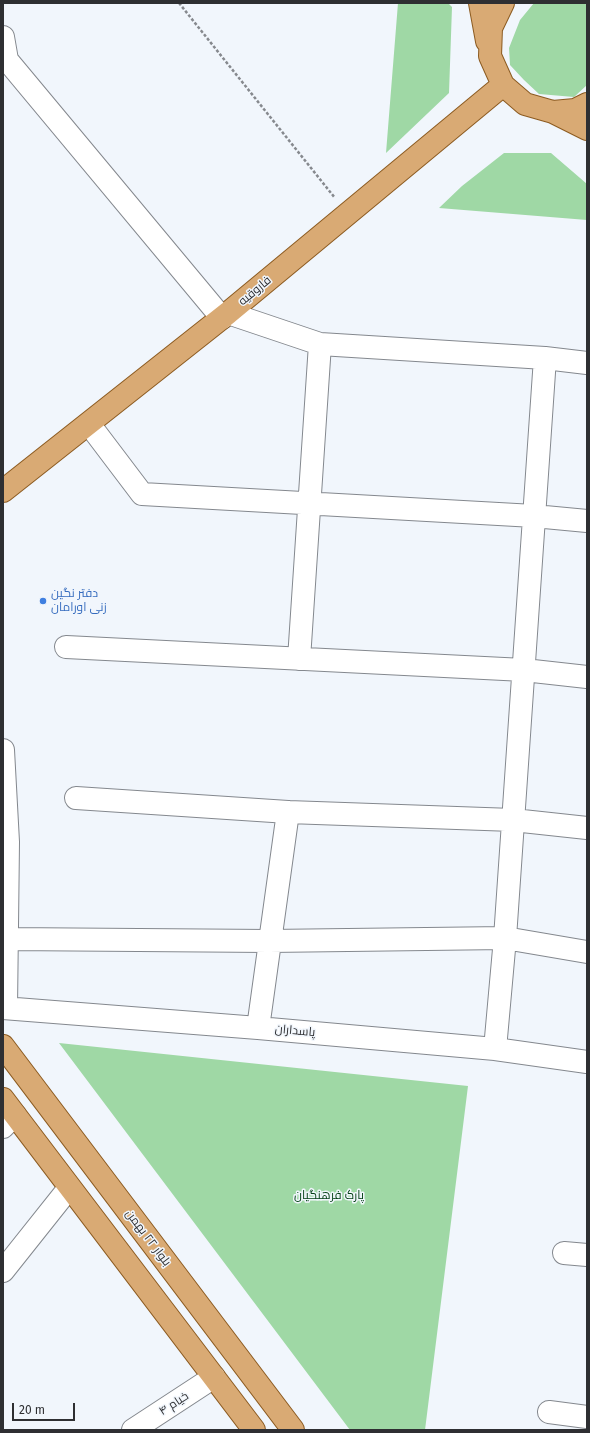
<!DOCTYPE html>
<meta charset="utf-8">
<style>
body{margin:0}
#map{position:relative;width:590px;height:1433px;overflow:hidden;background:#f1f6fc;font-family:"Fira Sans",sans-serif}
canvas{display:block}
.frame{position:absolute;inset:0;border:4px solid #2e2f32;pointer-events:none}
.scale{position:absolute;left:12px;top:1403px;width:63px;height:18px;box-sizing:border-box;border:2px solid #2e2f32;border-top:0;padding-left:5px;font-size:12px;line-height:14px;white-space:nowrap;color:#2e2f32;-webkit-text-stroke:3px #f1f6fc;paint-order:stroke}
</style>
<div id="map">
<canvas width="590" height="1433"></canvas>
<div class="frame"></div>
<div class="scale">20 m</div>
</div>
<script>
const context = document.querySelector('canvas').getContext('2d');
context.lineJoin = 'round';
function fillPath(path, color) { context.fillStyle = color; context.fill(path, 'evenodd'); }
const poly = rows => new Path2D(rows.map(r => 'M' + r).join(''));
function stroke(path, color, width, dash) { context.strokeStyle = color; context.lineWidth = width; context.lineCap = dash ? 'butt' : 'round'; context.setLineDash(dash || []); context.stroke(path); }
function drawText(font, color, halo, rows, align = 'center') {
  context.font = font + ' "Fira Sans",Cairo,sans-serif'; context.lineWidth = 3; context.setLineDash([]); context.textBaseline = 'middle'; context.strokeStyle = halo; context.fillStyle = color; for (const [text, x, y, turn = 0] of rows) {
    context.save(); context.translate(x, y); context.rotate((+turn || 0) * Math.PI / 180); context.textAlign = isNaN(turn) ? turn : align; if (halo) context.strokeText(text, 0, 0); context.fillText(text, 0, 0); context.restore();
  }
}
fillPath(poly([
 [398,3,448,3,452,7,449,93,386,153],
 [534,3,585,3,587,6,587,85,574,97,539,94,524,80,510,65,509,48,520,20],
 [504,153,551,153,587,184,587,220,439,208,462,186],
 [59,1043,468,1086,425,1430,350,1430]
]), '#9fd8a5');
const minor = poly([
 [3,37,7,60,222,318],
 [228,313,320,344,545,358,587,363],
 [89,424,142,494,534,516,587,521],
 [66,647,524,670,587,677],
 [299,659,320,344],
 [3,750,8,842,6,1008],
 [76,798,288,812,513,820,587,828],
 [8,939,269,941,505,938,587,952],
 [3,1008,258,1028,495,1049,587,1062],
 [258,1028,288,812],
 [495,1049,505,938,545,358],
 [3,1127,15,1115],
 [564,1253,587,1255],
 [3,1271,69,1188],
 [549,1412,587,1417],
 [133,1430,214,1377]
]);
const major = poly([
 [480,3,487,41],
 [503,3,491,28,490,56,503,85,525,104,553,112,575,110,587,104],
 [553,112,587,129],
 [3,491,228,313,503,85],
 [3,1046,293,1430],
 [3,1099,254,1430]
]);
stroke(minor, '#84888e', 24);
stroke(major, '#8c5b21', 24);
stroke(poly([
 [179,3,335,198]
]), '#86898e', 2.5, [3, 2]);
stroke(minor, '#fff', 22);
stroke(major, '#d9aa74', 22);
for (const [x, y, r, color] of [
 [43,601,4,"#3f7fe0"]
]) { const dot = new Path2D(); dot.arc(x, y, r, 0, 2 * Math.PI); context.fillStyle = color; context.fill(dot); stroke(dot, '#f1f6fc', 1.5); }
drawText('12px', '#2e2f32', '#f1f6fc', [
 ["فاروقیه",255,291,-40],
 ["پاسداران",295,1031,5],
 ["بلوار ۲۲ بهمن",148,1238,53],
 ["خیام ۴",174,1404,-33]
]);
drawText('12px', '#366cbe', '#f1f6fc', [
 ["دفتر نگین",51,594],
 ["زنی اورامان",51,608]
], 'left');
drawText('12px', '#034015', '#f1f6fc', [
 ["پارک فرهنگیان",329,1196]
]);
</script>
